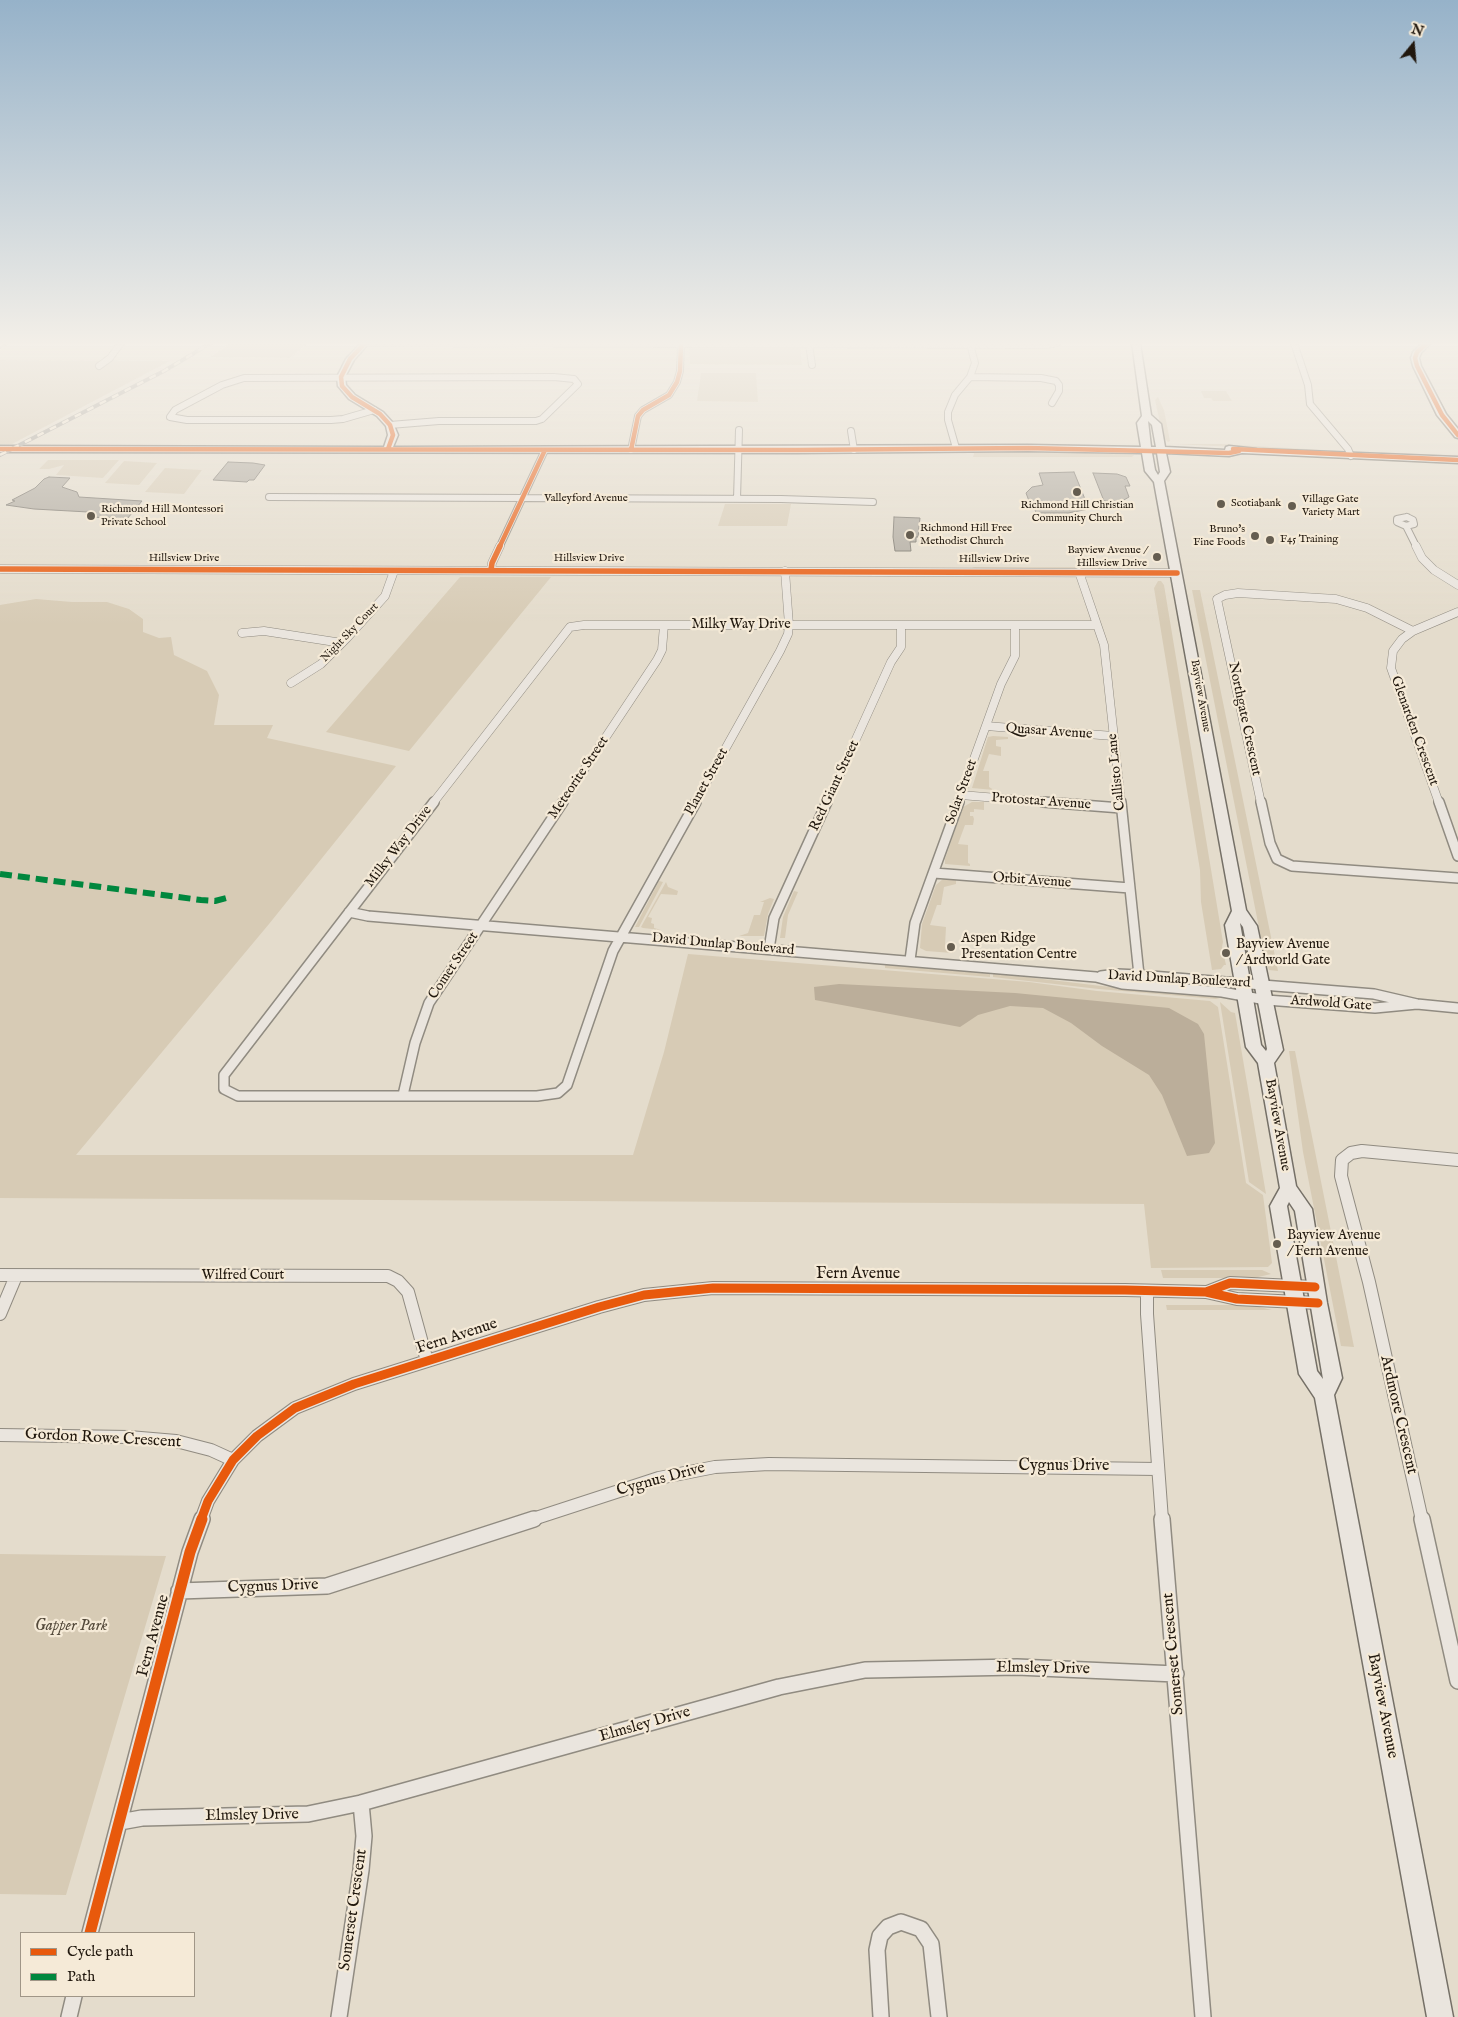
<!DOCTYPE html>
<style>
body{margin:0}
#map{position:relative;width:1458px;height:2017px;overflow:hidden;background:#e4dccc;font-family:"IM FELL English",serif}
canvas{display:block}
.legend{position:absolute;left:20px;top:1932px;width:175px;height:65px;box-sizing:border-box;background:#f5ead7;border:1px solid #a09687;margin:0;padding:6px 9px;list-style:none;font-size:15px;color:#21180e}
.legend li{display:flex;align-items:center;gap:10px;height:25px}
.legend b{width:25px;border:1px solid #a09687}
.north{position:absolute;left:1388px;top:20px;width:50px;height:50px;-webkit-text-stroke:4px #f5ead7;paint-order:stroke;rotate:17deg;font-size:14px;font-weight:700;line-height:20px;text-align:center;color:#21180e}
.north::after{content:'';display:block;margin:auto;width:18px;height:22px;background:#21180e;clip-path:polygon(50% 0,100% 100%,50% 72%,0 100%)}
</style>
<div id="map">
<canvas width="1458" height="2017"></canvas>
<ul class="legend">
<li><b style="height:6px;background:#e8590c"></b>Cycle path</li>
<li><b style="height:6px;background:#00873e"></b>Path</li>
</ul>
<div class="north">N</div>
</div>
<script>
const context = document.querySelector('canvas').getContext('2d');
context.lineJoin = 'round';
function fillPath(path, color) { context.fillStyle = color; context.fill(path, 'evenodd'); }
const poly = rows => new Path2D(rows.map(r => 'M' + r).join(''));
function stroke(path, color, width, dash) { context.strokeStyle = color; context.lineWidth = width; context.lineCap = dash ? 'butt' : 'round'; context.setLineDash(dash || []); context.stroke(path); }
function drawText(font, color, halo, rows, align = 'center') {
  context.font = font + ' "IM FELL English",serif'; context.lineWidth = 4.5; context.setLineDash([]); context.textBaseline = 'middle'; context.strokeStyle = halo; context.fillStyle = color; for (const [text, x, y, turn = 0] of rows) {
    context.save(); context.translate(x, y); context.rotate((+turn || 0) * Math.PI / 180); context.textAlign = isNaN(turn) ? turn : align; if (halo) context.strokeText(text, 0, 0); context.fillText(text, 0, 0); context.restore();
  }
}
fillPath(poly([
 [231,343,308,343,290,358,210,357],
 [689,348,800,348,802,365,690,364],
 [0,360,170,361,12,444,0,444],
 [701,373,756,373,758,402,697,401],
 [1201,391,1226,391,1232,401,1213,401,1211,398,1204,398],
 [1158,397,1164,410,1170,441,1168,442,1163,437,1155,400],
 [1173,444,1222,444,1340,451,1333,452],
 [983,451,1040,451,1134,455,1132,457,973,457,974,453],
 [48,460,119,460,103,478,56,475,64,465,49,469,39,469],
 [124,461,157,463,139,485,105,483],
 [165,468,202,470,184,494,145,492],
 [725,504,791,504,787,526,718,526],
 [972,567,1119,567,1116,569,976,569],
 [460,577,551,577,409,751,326,732],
 [1158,581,1161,581,1164,585,1223,942,1222,947,1226,965,1224,965,1221,969,1212,970,1201,902,1200,870,1154,588],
 [1192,590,1200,590,1278,971,1269,970,1266,963],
 [36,599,72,602,107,602,129,609,143,619,143,632,159,638,171,637,174,655,207,671,219,695,214,725,273,725,267,738,396,766,269,924,76,1155,633,1155,664,1052,688,954,1029,982,1097,991,1210,1001,1218,1007,1246,1183,1263,1195,1272,1263,1268,1267,1151,1268,1144,1204,0,1198,0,605],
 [993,736,1008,737,1008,739,996,740,996,746,1001,747,1001,756,989,754,983,771,989,771,989,787,994,790,972,788,988,737],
 [972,802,984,802,984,810,974,809,974,812,970,812,970,816,973,816,974,819,973,825,965,825,958,844,968,845,968,863,970,864,970,866,945,864,945,859,963,807],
 [943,879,956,880,956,884,944,887,941,905,937,905,930,925,946,927,945,946,951,947,951,950,954,950,953,953,926,951,920,948,922,924,936,885],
 [659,881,663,882,639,927,635,927],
 [666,882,668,887,678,891,677,895,661,894,648,917,652,918,651,923,654,924,654,928,661,930,643,928,641,927],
 [794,891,798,892,788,915,785,938,780,938,783,917],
 [770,898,774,899,768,914,764,936,739,936,748,933,754,915,760,915,764,902,760,902],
 [885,964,990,973,990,977,885,968],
 [993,973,1101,986,1209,995,1220,998,1216,999,1099,989,993,977],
 [1220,1002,1231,1012,1235,1013,1266,1194,1249,1182],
 [1289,1051,1295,1051,1354,1347,1341,1346,1303,1152],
 [1161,1270,1262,1270,1271,1274,1254,1278,1163,1278],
 [1166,1305,1251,1305,1272,1310,1167,1310],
 [0,1554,166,1556,66,1895,0,1894]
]), '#d7cbb5');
fillPath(poly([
 [839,984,1015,993,1169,1008,1198,1024,1204,1034,1215,1143,1209,1153,1187,1156,1162,1095,1149,1075,1102,1046,1071,1023,1043,1008,1010,1006,978,1015,960,1027,815,1000,814,987]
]), '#bbae9a');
stroke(poly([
 [0,348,8,343]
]), '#bbae9a', 2.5);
const building = poly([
 [228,462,253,463,265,465,254,480,249,480,247,482,213,480,228,462],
 [1074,472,1089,509,1068,513,1036,513,1032,501,1029,501,1026,493,1032,487,1043,485,1039,473,1074,472],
 [1093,473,1117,474,1126,477,1130,486,1125,486,1129,497,1122,501,1104,501,1093,473],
 [49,477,70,478,62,487,77,492,79,497,142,501,127,519,92,517,93,515,86,515,88,512,34,509,6,505,15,501,12,500,35,488,44,479,49,477],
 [894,517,920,518,918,537,916,537,916,542,910,542,911,551,895,551,893,537,894,517]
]);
fillPath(building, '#aea89d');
stroke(building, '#757067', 1);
const streetFar4 = poly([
 [364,343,1047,345,1057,343],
 [1294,343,1308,385,1310,404,1348,449,1351,456],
 [809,344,812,365],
 [99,366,110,358,121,343],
 [970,377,1041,378,1056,381,1059,385,1059,391,1052,403],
 [374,410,343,419,331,420,187,420,170,417,175,410,222,385,244,378,554,377,574,379,578,384,542,419,536,421,439,421,390,425],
 [851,431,854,450],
 [956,448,948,420,948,412,955,395,970,377,975,363,970,344],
 [631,450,638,416,643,410,669,395,677,382,680,371,681,343],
 [269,497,781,499,873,502],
 [737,499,739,430],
 [1407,517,1413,520,1414,524,1406,526,1397,522,1397,519,1407,517],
 [1406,526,1417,548],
 [499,548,545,450]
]);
const streetFar3 = poly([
 [1416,546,1422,558,1434,570,1458,585],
 [0,569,1177,573],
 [491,570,492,563,500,546],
 [785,571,789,625],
 [1079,572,1104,645,1121,803],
 [789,625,1097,625],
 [242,633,264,631,342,643],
 [291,683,321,664,347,638,385,596,394,571],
 [986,726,1113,736],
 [961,795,1058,803],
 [433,803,570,627,584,625,789,625],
 [562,803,657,660,662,650,664,625],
 [695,803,780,651,788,634,789,625],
 [827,803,891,662,901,647,901,626],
 [958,803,1001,684,1015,656,1015,626],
 [1261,803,1217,599,1225,595,1238,593,1336,599,1367,608,1413,631],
 [1439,803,1391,668,1393,651,1402,639,1413,631,1458,612]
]);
const streetFar2 = poly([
 [434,802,224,1075,224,1089,238,1096,537,1096,558,1093,567,1085,613,951,696,802],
 [1043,802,1121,808],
 [1121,802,1139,975],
 [1261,802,1270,843,1277,859,1292,866,1458,878],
 [1439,802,1458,856],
 [934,873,1130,888],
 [349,912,368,916,1096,977,1122,984,1222,992,1266,1000,1375,1008,1417,1004],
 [769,949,774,918,827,802],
 [910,960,915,923,959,802],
 [1101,976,1117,974,1139,975,1374,994,1417,1004,1458,1008],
 [403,1095,415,1043,429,1003,563,802]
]);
const streetFar1 = poly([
 [0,1275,388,1276,398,1281,408,1292,427,1361],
 [1147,1291,1147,1314,1162,1520],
 [1207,1292,1230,1283,1315,1287],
 [0,1314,16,1276],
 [0,1435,129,1437,176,1441,211,1450,233,1460],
 [201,1520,208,1501,233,1460,257,1436,295,1408,354,1384,599,1307,644,1295,713,1288,1125,1290,1206,1292,1237,1299,1318,1303],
 [530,1520,659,1478,715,1467,769,1464,1158,1469],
 [1422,1520,1369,1282,1341,1176,1342,1160,1351,1153,1362,1151,1458,1160]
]);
const street = poly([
 [1162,1519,1203,2017],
 [1422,1519,1458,1681],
 [179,1591,327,1586,534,1519],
 [120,1822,142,1818,308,1814,361,1803,779,1687,865,1670,1017,1667,1176,1674],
 [90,1933,190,1552,202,1519],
 [69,2017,74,1996],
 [339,2017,361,1870,364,1836,361,1803],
 [881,2017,877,1950,880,1936,888,1927,901,1922,921,1929,931,1944,939,2017]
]);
const secondary = poly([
 [361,343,369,343,354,360,345,377,346,385,355,395,383,412,393,423,398,435,393,447,1028,445,1141,447,1137,423,1142,416,1132,343,1140,343,1151,415,1161,424,1165,447,1225,450,1226,447,1229,446,1257,449,1458,457,1458,463,1242,453,1229,456,1166,453,1170,472,1164,481,1246,910,1257,926,1283,1050,1274,1063,1296,1186,1312,1209,1327,1303,1342,1378,1334,1395,1453,2017,1427,2017,1315,1398,1299,1374,1270,1206,1280,1188,1258,1063,1246,1047,1225,925,1232,911,1154,482,1145,471,1142,453,1028,451,797,453,0,452,0,446,384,447,388,435,386,426,377,416,349,399,338,386,337,377,346,359,361,343],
 [1148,421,1152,425,1156,447,1151,447,1148,421],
 [1152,453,1157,453,1160,472,1158,475,1155,470,1152,453],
 [1240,923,1243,927,1260,1012,1267,1049,1266,1051,1261,1045,1240,923],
 [1289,1202,1295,1211,1323,1379,1317,1371,1287,1206,1289,1202],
 [1422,343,1431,343,1421,353,1419,358,1421,366,1446,414,1458,429,1458,438,1455,437,1437,415,1413,366,1411,358,1413,352,1422,343]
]);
stroke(streetFar4, '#908b81', 8);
stroke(streetFar3, '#908b81', 9);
stroke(streetFar2, '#908b81', 12);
stroke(streetFar1, '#908b81', 14);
stroke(street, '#908b81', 18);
stroke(secondary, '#757067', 3);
stroke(streetFar4, '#eae5de', 6);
stroke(streetFar3, '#eae5de', 8);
stroke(streetFar2, '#eae5de', 9);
stroke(streetFar1, '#eae5de', 12);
stroke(street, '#eae5de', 15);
fillPath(secondary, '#eae5de');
const rail = poly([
 [0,455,164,371,211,343]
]);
stroke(rail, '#a39f98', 4);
stroke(rail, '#f5ead7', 2.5, [7]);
stroke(poly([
 [0,874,201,900,215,901,230,897]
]), '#00873e', 6, [12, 6]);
stroke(poly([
 [365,343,350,359,341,377,342,386,352,397,380,414,390,425,393,435,388,449],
 [1427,343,1417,352,1415,358,1417,366,1442,415,1458,435],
 [0,449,797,450,1028,448,1229,453,1239,451],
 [1233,449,1458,460],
 [631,450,638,416,643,410,669,395,677,382,680,371,681,343],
 [499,548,545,450]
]), '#e8590c', 4.5);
stroke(poly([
 [0,569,1177,573],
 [491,570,492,563,500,546]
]), '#e8590c', 5.5);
stroke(poly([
 [1206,1292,1230,1283,1315,1287],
 [201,1520,208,1501,233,1460,257,1436,295,1408,354,1384,599,1307,644,1295,713,1288,1125,1290,1206,1292,1237,1299,1318,1303]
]), '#e8590c', 9);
stroke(poly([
 [90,1933,190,1552,202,1519]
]), '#e8590c', 11);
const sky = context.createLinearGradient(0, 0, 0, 625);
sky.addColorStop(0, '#96b2c9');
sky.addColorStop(0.55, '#f3efe8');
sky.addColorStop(1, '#f3efe800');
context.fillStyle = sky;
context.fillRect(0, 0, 1458, 625);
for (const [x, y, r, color] of [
 [1077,492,5,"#655d50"],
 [1221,504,5,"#655d50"],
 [1292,506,5,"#655d50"],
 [91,516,5,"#655d50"],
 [910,535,5,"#655d50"],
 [1255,536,5,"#655d50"],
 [1270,540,5,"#655d50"],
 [1157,557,5,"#655d50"],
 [951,947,5,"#655d50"],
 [1226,953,5,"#655d50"],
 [1277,1244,5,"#655d50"]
]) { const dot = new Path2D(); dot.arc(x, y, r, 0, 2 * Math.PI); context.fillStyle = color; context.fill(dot); stroke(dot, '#f5ead7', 2); }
drawText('11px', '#21180e', '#f5ead7', [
 ["Valleyford Avenue",586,499],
 ["Hillsview Drive",184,559],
 ["Hillsview Drive",589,559],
 ["Hillsview Drive",994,560],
 ["Night Sky Court",350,633,-46],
 ["Bayview Avenue",1200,696,80]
]);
drawText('11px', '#21180e', '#f5ead7', [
 ["Village Gate",1302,500],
 ["Variety Mart",1302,513],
 ["Scotiabank",1231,504],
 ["Richmond Hill Christian",1077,506,"center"],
 ["Community Church",1077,519,"center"],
 ["Richmond Hill Montessori",101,510],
 ["Private School",101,523],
 ["Richmond Hill Free",920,529],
 ["Methodist Church",920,542],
 ["Bruno's",1245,530,"right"],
 ["Fine Foods",1245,543,"right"],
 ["F45 Training",1280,540],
 ["Bayview Avenue /",1147,551,"right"],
 ["Hillsview Drive",1147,564,"right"]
], 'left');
drawText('14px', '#21180e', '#f5ead7', [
 ["Milky Way Drive",741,625],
 ["Northgate Crescent",1244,719,78],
 ["Glenarden Crescent",1414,731,70],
 ["Quasar Avenue",1049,732,4],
 ["Callisto Lane",1117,772,-96],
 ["Meteorite Street",579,778,-56],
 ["Planet Street",707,782,-61],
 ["Red Giant Street",835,786,-65],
 ["Solar Street",962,792,-70],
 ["Protostar Avenue",1041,802,4],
 ["Milky Way Drive",399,847,-52],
 ["Orbit Avenue",1032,881,4],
 ["David Dunlap Boulevard",723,945,5],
 ["Comet Street",454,966,-56],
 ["David Dunlap Boulevard",1179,980,3],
 ["Ardwold Gate",1331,1004,4],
 ["Bayview Avenue",1277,1125,80],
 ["Wilfred Court",243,1276]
]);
drawText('14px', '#21180e', '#f5ead7', [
 ["Aspen Ridge",961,939],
 ["Presentation Centre",961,955],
 ["Bayview Avenue",1236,945],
 ["/ Ardworld Gate",1236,961],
 ["Bayview Avenue",1287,1236],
 ["/ Fern Avenue",1287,1252]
], 'left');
drawText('16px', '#21180e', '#f5ead7', [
 ["Fern Avenue",858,1275],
 ["Fern Avenue",457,1337,-18],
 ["Ardmore Crescent",1398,1415,77],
 ["Gordon Rowe Crescent",103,1439,3],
 ["Cygnus Drive",1064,1467],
 ["Cygnus Drive",661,1480,-15],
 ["Cygnus Drive",273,1587,-2],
 ["Fern Avenue",154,1636,-75],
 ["Somerset Crescent",1174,1654,-95],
 ["Elmsley Drive",1043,1669,1],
 ["Bayview Avenue",1382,1706,79],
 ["Elmsley Drive",645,1725,-16],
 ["Elmsley Drive",252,1816,-1],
 ["Somerset Crescent",354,1910,-82]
]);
drawText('italic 16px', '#544a3b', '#f5ead7', [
 ["Gapper Park",71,1627]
]);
</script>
